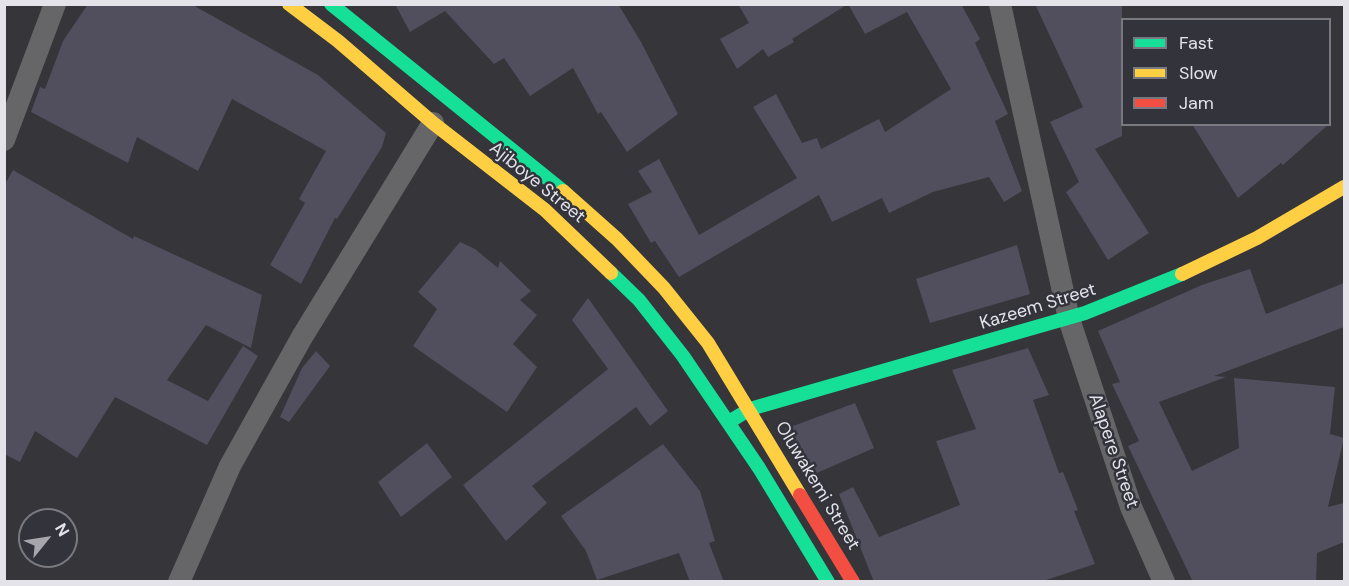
<!DOCTYPE html>
<style>
body{margin:0}
#map{position:relative;width:1349px;height:586px;overflow:hidden;background:#35353a;font-family:"DM Sans",sans-serif}
canvas{display:block}
.frame{position:absolute;inset:0;border:6px solid #e4e3e9;pointer-events:none}
.legend{position:absolute;left:1121px;top:18px;width:210px;height:108px;box-sizing:border-box;background:#33333c;border:2px solid #7a7981;margin:0;padding:8px 10px;list-style:none;font-size:18px;color:#e4e3e9}
.legend li{display:flex;align-items:center;gap:12px;height:30px}
.legend b{width:30px;border:2px solid #7a7981}
.north{position:absolute;left:18px;top:508px;width:60px;height:60px;box-sizing:border-box;background:#33333c;border:2px solid #7a7981;border-radius:50%;rotate:60deg;font-size:16px;font-weight:700;line-height:24px;text-align:center;color:#e4e3e9}
.north::after{content:'';display:block;margin:auto;width:21px;height:27px;background:#a7a6ac;clip-path:polygon(50% 0,100% 100%,50% 72%,0 100%)}
</style>
<div id="map">
<canvas width="1349" height="586"></canvas>
<div class="frame"></div>
<ul class="legend">
<li><b style="height:8px;background:#16e098"></b>Fast</li>
<li><b style="height:8px;background:#ffcf43"></b>Slow</li>
<li><b style="height:8px;background:#f24e42"></b>Jam</li>
</ul>
<div class="north">N</div>
</div>
<script>
const context = document.querySelector('canvas').getContext('2d');
context.lineJoin = 'round';
function fillPath(path, color) { context.fillStyle = color; context.fill(path, 'evenodd'); }
const poly = rows => new Path2D(rows.map(r => 'M' + r).join(''));
function stroke(path, color, width, dash) { context.strokeStyle = color; context.lineWidth = width; context.lineCap = dash ? 'butt' : 'round'; context.setLineDash(dash || []); context.stroke(path); }
function drawText(font, color, halo, rows, align = 'center') {
  context.font = font + ' "DM Sans",sans-serif'; context.lineWidth = 5; context.setLineDash([]); context.textBaseline = 'middle'; context.strokeStyle = halo; context.fillStyle = color; for (const [text, x, y, turn = 0] of rows) {
    context.save(); context.translate(x, y); context.rotate((+turn || 0) * Math.PI / 180); context.textAlign = isNaN(turn) ? turn : align; if (halo) context.strokeText(text, 0, 0); context.fillText(text, 0, 0); context.restore();
  }
}
fillPath(poly([
 [88,4,191,4,318,75,386,133,382,147,337,219,335,218,301,284,270,265,305,203,299,199,326,151,232,99,198,171,137,137,128,163,31,112,40,87,45,89,63,41],
 [395,4,618,4,641,42,678,114,627,152,601,112,598,114,573,68,530,96,504,58,494,64,445,11,410,32],
 [738,4,848,4,792,39,794,42,768,57,763,49,737,69,720,39,749,23],
 [848,4,961,4,980,39,975,43,1008,114,995,121,1022,191,1004,202,989,177,933,192,889,213,882,198,832,222,819,195,679,277,655,241,651,243,628,204,652,192,638,171,659,159,699,235,797,178,753,107,776,94,802,143,817,138,821,149,879,119,885,132,951,89,907,12,865,34],
 [1035,4,1122,4,1122,136,1095,149,1149,233,1108,260,1066,192,1079,182,1050,122,1083,107],
 [1192,124,1329,124,1283,165,1281,163,1238,198],
 [13,170,133,239,134,236,262,295,251,348,206,325,167,380,208,401,243,346,258,356,207,445,115,397,77,458,35,431,20,462,4,454,4,186],
 [460,242,475,249,498,268,500,261,531,291,520,300,537,315,513,344,537,367,507,412,413,346,437,309,418,292],
 [1017,245,1030,294,930,323,916,279],
 [1250,269,1266,314,1344,283,1344,327,1214,376,1226,377,1159,402,1192,471,1239,448,1234,378,1335,387,1330,434,1344,438,1328,507,1344,503,1344,542,1317,553,1316,582,1193,582,1128,446,1139,441,1112,384,1120,382,1098,331,1202,285],
 [588,298,668,411,650,426,636,407,532,486,547,503,506,541,463,485,608,369,572,320],
 [1028,348,1049,395,1033,400,1059,473,1063,472,1078,510,1074,511,1095,564,1040,582,874,582,839,494,853,487,879,537,960,505,936,441,976,429,952,370],
 [316,351,330,366,289,422,280,417,302,368],
 [855,403,874,448,810,476,785,429],
 [427,443,452,477,401,517,378,482],
 [663,444,700,491,715,541,709,543,724,582,690,582,679,553,597,580,586,551,561,516]
]), '#514e5e');
stroke(poly([
 [1000,4,1069,319,1131,507,1164,582],
 [4,140,55,4],
 [179,582,230,466,302,337,433,123]
]), '#666668', 22);
stroke(poly([
 [331,4,563,191],
 [611,273,639,300,683,356,759,468,828,582],
 [732,420,750,409,1085,313,1182,274]
]), '#16e098', 14);
stroke(poly([
 [289,4,338,41,433,123,545,210,611,273],
 [563,191,617,239,664,288,708,343,800,495],
 [1182,274,1257,238,1344,187]
]), '#ffcf43', 14);
stroke(poly([
 [800,495,853,582]
]), '#f24e42', 14);
drawText('18px', '#e4e3e9', '#33333c', [
 ["Ajiboye Street",537,183,39],
 ["Kazeem Street",1038,307,-17],
 ["Alapere Street",1113,451,71],
 ["Oluwakemi Street",817,486,59]
]);
</script>
